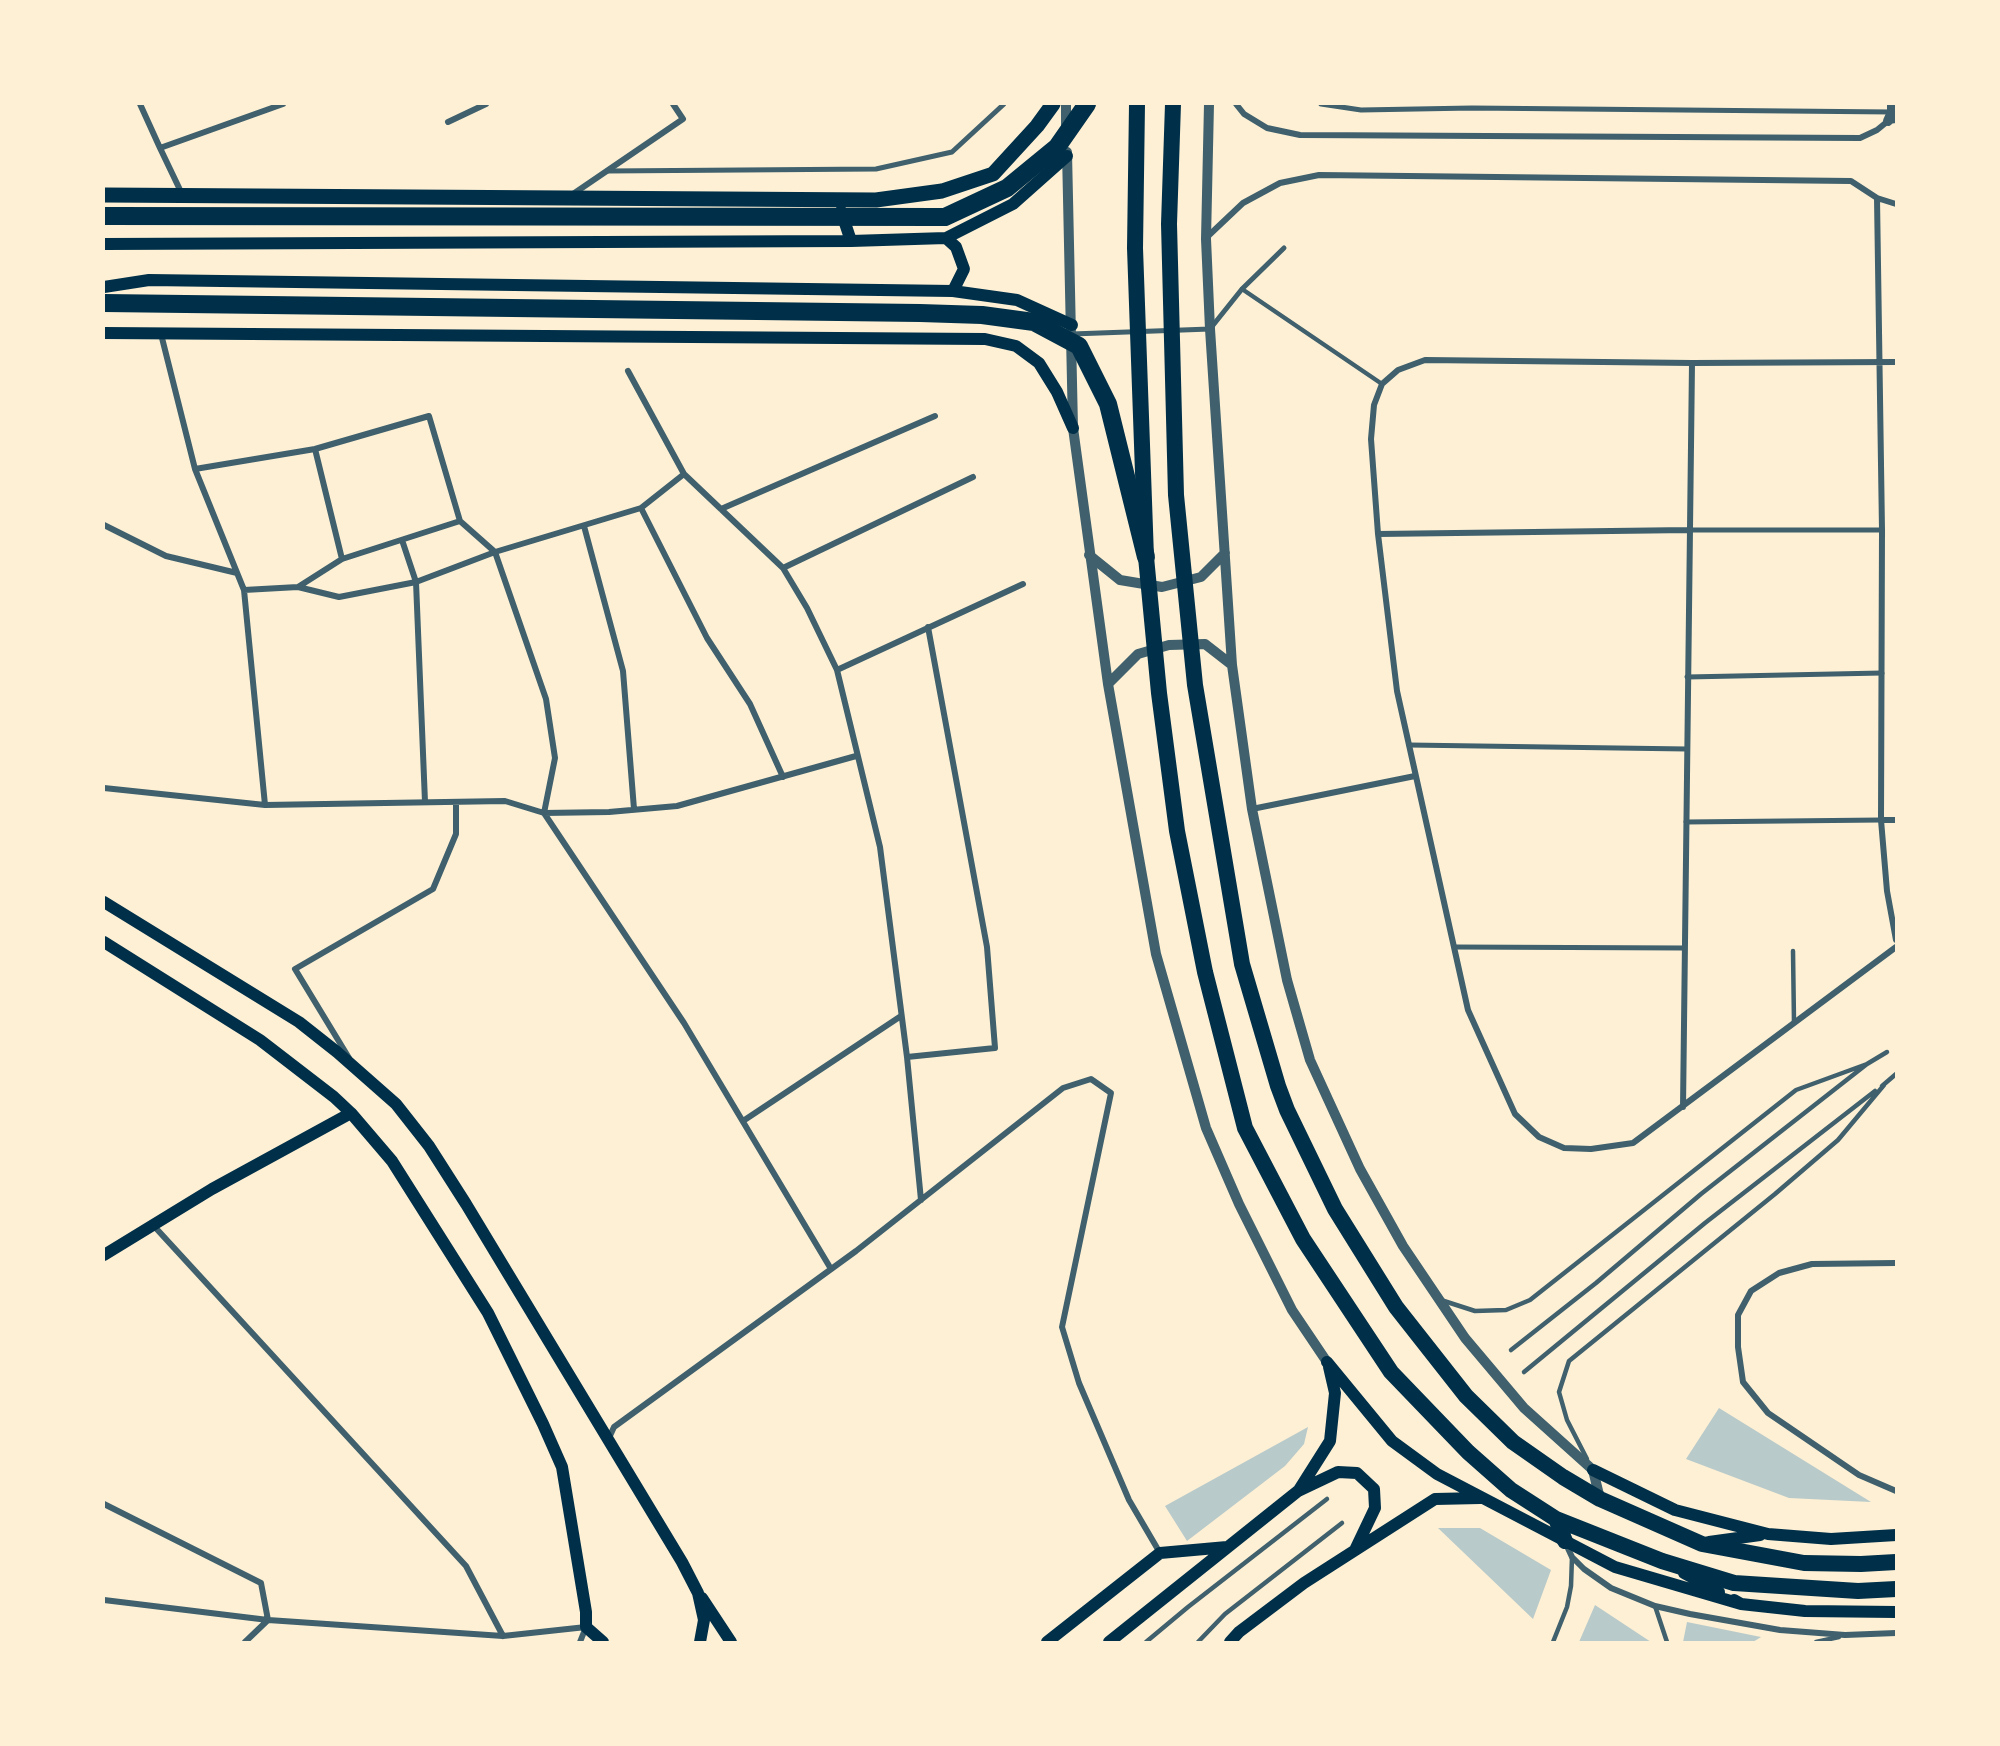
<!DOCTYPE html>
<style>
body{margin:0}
#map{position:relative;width:2000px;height:1746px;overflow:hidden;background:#fdf0d5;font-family:Quicksand,sans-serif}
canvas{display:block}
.frame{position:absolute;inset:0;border:105px solid #fdf0d5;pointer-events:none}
</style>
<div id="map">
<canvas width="2000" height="1746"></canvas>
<div class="frame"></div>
</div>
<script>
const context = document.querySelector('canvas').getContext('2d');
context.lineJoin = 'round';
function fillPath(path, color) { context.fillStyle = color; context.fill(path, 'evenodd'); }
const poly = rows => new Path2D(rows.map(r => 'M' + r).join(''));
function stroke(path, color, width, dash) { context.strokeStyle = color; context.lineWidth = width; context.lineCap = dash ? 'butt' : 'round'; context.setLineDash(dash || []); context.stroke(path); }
fillPath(poly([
 [1719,1408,1871,1502,1789,1498,1686,1459],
 [1308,1427,1304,1444,1285,1466,1187,1541,1165,1506],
 [1438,1528,1480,1528,1551,1570,1533,1619],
 [1595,1605,1651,1642,1579,1642],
 [1687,1622,1761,1637,1753,1642,1683,1642]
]), '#b9caca');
stroke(poly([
 [1242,289,1382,384],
 [1793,951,1794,1023],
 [1882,1086,1896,1074],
 [1444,1301,1475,1311,1506,1310,1530,1300,1796,1090,1867,1064],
 [1511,1350,1596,1283,1701,1194,1867,1064,1887,1052],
 [1524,1372,1705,1223,1875,1091],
 [1587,1459,1567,1420,1559,1392,1569,1361,1775,1194,1838,1140,1884,1085],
 [1655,1606,1667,1642],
 [1146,1642,1188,1607,1327,1499],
 [1198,1642,1225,1614,1342,1523],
 [1553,1642,1567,1607,1571,1586,1572,1557],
 [1816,1642,1839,1637]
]), '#3f606c', 4.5);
stroke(poly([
 [1321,104,1361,110,1472,108,1892,112],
 [607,171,876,169,952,152,1004,104],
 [1072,334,1210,329,1242,289,1284,248],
 [1689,530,1882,530],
 [1687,677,1882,673],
 [1409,745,1687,749],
 [1686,822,1881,820],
 [1454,947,1684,948]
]), '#3f606c', 5);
stroke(poly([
 [140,104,160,148,283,104],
 [1236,104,1244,114,1267,128,1300,135,1860,138,1877,130,1888,121,1896,120],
 [448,122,486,104],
 [160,148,182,194],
 [573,194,683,119,673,104],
 [1877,198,1882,530,1881,820,1887,891,1896,940],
 [1206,238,1243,203,1280,183,1319,175,1851,181,1877,198,1896,204],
 [161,334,195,469,244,590,265,805],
 [1896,362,1692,363,1425,360,1398,370,1382,384,1374,405,1371,439,1378,534,1397,691,1468,1010,1515,1114,1539,1137,1564,1148,1591,1149,1633,1143,1896,947],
 [628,371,684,474,783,568,807,608,837,670,880,847,907,1057,921,1200],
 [315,449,342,559],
 [195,469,315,449,429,416,460,521,495,552,546,699,555,758,544,813,609,812,677,806,856,756],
 [641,508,707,638,750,704,783,777],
 [721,509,935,416],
 [104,525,166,556,237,573],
 [584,526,623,671,634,809],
 [1378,534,1689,530],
 [402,540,416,582,425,802],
 [783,568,973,477],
 [298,587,342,559,460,521],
 [244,590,298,587,339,597,416,582,495,552,641,508,684,474],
 [837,670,1023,584],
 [104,788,265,805,505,801,544,813,684,1023,831,1269],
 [1252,809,1415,776],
 [1881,820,1896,820],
 [907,1057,995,1048,987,947,928,627],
 [349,1058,295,969,433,889,456,834,456,802],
 [1683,1107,1692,363],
 [743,1121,901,1016],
 [153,1225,466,1566,503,1636],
 [1896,1263,1812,1264,1779,1273,1751,1291,1738,1315,1738,1347,1743,1382,1768,1413,1859,1475,1896,1491],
 [608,1440,614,1427,856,1251,1063,1088,1091,1079,1111,1093,1062,1327,1079,1383,1129,1500,1160,1553],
 [104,1504,261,1583,268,1620,245,1642],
 [1566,1544,1572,1557,1584,1569,1611,1588,1655,1606,1690,1614,1780,1630,1845,1635,1896,1633],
 [104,1600,268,1620,503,1636,586,1627,580,1642]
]), '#3f606c', 6);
stroke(poly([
 [1066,104,1066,130],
 [1209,104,1206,239,1210,329,1232,665,1252,809,1287,980,1310,1060,1360,1169,1403,1246,1465,1338,1524,1408,1593,1470,1600,1499],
 [1888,121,1892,112,1892,104],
 [1067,152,1073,428,1108,684,1156,954,1206,1128,1239,1204,1292,1310,1327,1362],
 [1089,555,1120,580,1162,587,1201,577,1225,553],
 [1108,684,1138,654,1169,645,1205,644,1232,665]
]), '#3f606c', 10);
stroke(poly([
 [841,211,851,241],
 [946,238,1013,204,1067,156],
 [104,244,851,241,946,238,956,247,964,269,953,291,149,280,104,287],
 [953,291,1017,300,1072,325],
 [104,333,985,339,1016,346,1039,363,1057,392,1073,428],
 [104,902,299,1022,337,1052,396,1104,429,1146,466,1204,682,1562,698,1593,704,1620,700,1642],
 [104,942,260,1040,334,1097,351,1113,392,1161,488,1313,543,1424,562,1467,586,1612,586,1627,603,1642],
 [104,1255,212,1189,351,1113],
 [1327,1362,1392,1441,1437,1474,1615,1567,1741,1604],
 [1593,1470,1675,1510,1768,1534,1831,1539,1896,1535],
 [1299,1490,1330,1441,1335,1393,1329,1367],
 [1709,1542,1760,1535],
 [1684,1573,1719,1592],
 [702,1598,731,1642],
 [1734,1600,1741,1604,1805,1611,1896,1612],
 [1047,1642,1160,1553,1227,1547],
 [1109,1642,1298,1491,1338,1472,1357,1473,1374,1489,1375,1508,1355,1550],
 [1230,1642,1239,1632,1304,1583,1435,1499,1480,1498]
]), '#003049', 12);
stroke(poly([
 [104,195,876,200,942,191,993,174,1037,126,1053,104]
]), '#003049', 15);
stroke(poly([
 [1137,104,1135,248,1146,557,1159,693,1177,831,1205,972,1245,1128,1303,1239,1391,1372,1468,1452,1511,1490,1556,1519,1662,1561,1734,1583,1858,1591,1896,1589],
 [1173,104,1169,224,1176,495,1195,685,1242,964,1278,1086,1287,1110,1335,1209,1396,1307,1466,1396,1513,1442,1563,1477,1600,1499,1702,1544,1804,1563,1861,1564,1896,1562],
 [1556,1519,1565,1541]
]), '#003049', 16);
stroke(poly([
 [104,216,945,217,1007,188,1057,147,1087,104],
 [104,303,920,313,982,315,1034,322,1079,346,1108,404,1146,557]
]), '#003049', 18);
</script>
